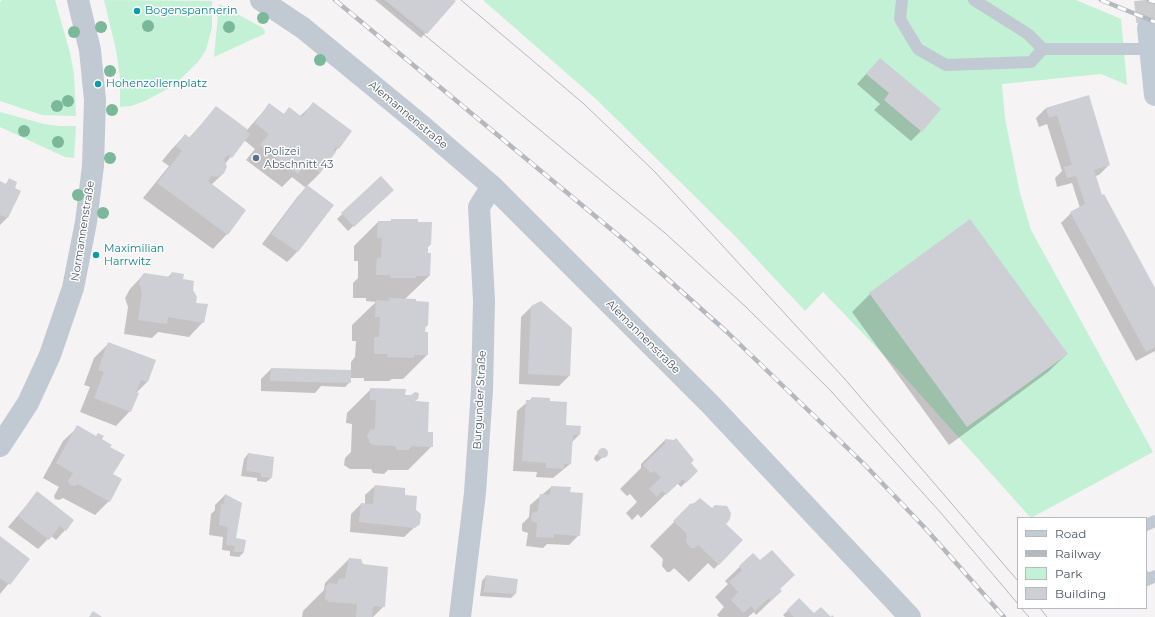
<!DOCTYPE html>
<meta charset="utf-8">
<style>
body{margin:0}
#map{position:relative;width:1155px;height:617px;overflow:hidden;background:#f5f3f3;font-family:Montserrat,sans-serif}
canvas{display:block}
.legend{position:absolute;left:1017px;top:517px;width:130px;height:92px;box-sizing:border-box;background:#fff;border:1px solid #b7bbc0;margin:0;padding:5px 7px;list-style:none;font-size:12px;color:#4a5661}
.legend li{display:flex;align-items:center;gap:8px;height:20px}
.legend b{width:20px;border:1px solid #b7bbc0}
</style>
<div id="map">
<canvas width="1155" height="617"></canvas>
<ul class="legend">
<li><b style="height:5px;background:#c1cbd6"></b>Road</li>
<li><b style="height:5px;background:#b5b8bd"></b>Railway</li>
<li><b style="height:11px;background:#c3f1d5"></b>Park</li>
<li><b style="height:11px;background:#cdcfd5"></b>Building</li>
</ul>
</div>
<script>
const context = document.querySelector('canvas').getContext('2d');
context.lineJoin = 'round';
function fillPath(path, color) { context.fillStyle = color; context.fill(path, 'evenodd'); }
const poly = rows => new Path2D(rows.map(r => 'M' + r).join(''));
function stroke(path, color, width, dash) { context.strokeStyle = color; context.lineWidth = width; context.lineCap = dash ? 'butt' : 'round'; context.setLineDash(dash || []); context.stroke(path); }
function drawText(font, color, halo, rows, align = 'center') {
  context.font = font + ' Montserrat,sans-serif'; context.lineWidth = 3; context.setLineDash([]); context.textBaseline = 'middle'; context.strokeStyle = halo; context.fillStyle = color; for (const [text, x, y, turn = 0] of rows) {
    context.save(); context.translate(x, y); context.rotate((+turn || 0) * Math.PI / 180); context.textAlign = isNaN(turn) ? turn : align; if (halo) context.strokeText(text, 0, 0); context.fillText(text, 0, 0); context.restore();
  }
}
fillPath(poly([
 [2,0,55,0,70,53,74,74,76,116,42,115,0,101,0,2],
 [104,0,212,1,212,27,206,50,198,62,173,86,145,101,131,106,120,107,120,77,116,50],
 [483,0,1076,0,1121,19,1127,85,1101,74,1002,84,1005,118,1020,193,1031,230,1153,452,1031,518,900,372,823,292,805,311,735,236,596,99],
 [219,4,263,28,265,32,264,34,214,57],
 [0,112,44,124,59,126,76,126,74,158,65,157,0,127]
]), '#c3f1d5');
fillPath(poly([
 [375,0,453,0,454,1,421,38],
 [880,59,921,131,911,141,874,110,880,104,857,84],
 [1088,96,1109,165,1099,175,1095,176,1101,195,1155,290,1155,351,1136,361,1061,223,1071,213,1080,208,1072,183,1057,187,1055,178,1062,171,1047,124,1039,127,1036,118,1046,108],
 [313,104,338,148,320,173,307,186,332,205,297,252,287,262,262,244,298,196,306,188,292,177,282,187,246,160,255,149,244,140,225,164,224,173,211,185,245,211,227,234,213,249,143,198,169,166,162,161,171,150,185,135,189,138,216,108,247,130,269,105,283,115,289,108,300,116],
 [380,177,392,190,348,231,337,219],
 [10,179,13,189,20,192,7,218,0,225,0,182,5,185],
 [392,220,431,223,430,245,427,248,429,276,405,299,428,325,424,328,424,333,427,333,427,355,403,379,392,379,389,381,364,381,364,378,350,378,350,382,345,387,321,386,315,393,261,391,261,379,271,369,351,371,351,362,355,357,356,341,352,341,352,325,376,302,366,301,366,298,353,298,353,283,358,278,358,261,354,261,354,246,378,222,389,222],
 [172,273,192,290,195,303,203,322,189,337,158,332,152,338,124,334,128,307,125,298,130,289,144,274,167,278],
 [870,294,1067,354,1048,372,949,445,852,312],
 [531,307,571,328,569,376,559,386,519,384,521,317],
 [109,343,155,361,147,382,136,393,130,411,116,426,80,412,90,387,84,385,94,358],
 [371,389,404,396,414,402,432,446,408,470,388,470,384,474,373,473,371,469,350,469,344,465,345,458,351,452,352,424,346,423,347,413],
 [532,398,549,402,564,426,579,435,572,442,570,464,553,478,536,477,537,472,513,471,517,411],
 [78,427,101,439,112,474,109,501,95,515,63,498,59,500,55,499,54,496,59,487,43,478,63,441],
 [665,440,697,471,681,487,677,483,641,518,638,514,632,520,626,513,637,502,630,494,627,496,620,489,641,468,641,464],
 [603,449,608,453,597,462,594,459,595,456],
 [248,454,271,478,266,482,257,481,257,478,241,476,244,459],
 [375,486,404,496,415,510,419,523,404,537,350,532,351,514,361,504,365,504,365,495],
 [551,487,569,493,579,535,569,545,547,544,543,548,526,546,528,533,522,531,522,524,529,517,530,505],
 [38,492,65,530,56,540,51,536,38,549,8,527],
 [225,495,235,539,244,552,239,557,230,556,230,551,222,550,223,537,209,535,211,514,215,510,215,505],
 [691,505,711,510,715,506,725,506,728,510,725,524,742,540,714,569,708,563,689,582,674,568,670,572,667,572,662,566,663,559,650,546],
 [0,537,29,559,0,594],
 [753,554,781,591,756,615,754,612,748,617,719,617,717,615,724,607,715,597,728,584,725,581],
 [349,559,384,606,373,617,302,617,303,611,324,590,325,583],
 [486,576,515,594,511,598,480,596,482,581],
 [799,600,814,615,830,617,785,617,783,615]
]), '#0003');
fillPath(poly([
 [385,0,454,0,456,1,427,34],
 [880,58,941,109,922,132,884,100,889,93,866,74],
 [1089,95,1110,165,1094,170,1102,195,1104,194,1155,288,1155,347,1146,352,1070,212,1085,204,1076,176,1067,178,1064,167,1072,165,1057,115,1049,118,1046,108],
 [313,102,352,131,339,149,336,147,333,150,336,152,320,173,306,162,298,174,260,145,269,134,255,123,269,103,284,114,289,107,302,117],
 [216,106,247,129,246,131,250,134,232,158,228,155,224,159,227,167,224,173,217,177,211,176,208,181,246,210,228,235,157,183,182,151,176,146,185,134,190,138],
 [381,176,394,190,354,227,341,213],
 [9,178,17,182,15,188,21,191,8,218,0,215,0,181,6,184],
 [307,185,334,205,298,252,271,234],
 [391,219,418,219,418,222,432,222,431,245,428,245,428,253,431,253,430,276,416,276,416,278,390,278,390,275,376,275,377,258,381,258,382,238,377,238,378,221,391,221],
 [970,219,1068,354,967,427,869,293],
 [172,272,184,274,183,279,194,281,193,290,197,297,196,303,208,304,204,323,168,317,167,324,138,320,142,292,139,283,141,277,144,273,171,277],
 [389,298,416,299,416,301,429,302,428,325,426,325,425,332,428,332,428,355,414,355,414,358,387,357,388,354,374,354,374,337,379,337,380,317,375,317,376,300,389,301],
 [541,301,572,328,570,376,528,374,531,306],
 [108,342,156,360,148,382,141,380,136,392,139,393,131,412,94,398,104,372,98,370],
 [271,368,351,370,351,383,270,381],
 [370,388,406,389,405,395,411,395,415,392,419,393,418,399,415,401,429,402,428,432,433,432,433,447,411,446,409,450,397,450,395,446,374,445,370,443,367,436,370,430,375,429,376,400,370,400],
 [532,397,550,398,550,401,567,402,566,425,581,426,580,435,573,435,571,464,564,464,564,469,546,468,546,463,522,461,526,400,531,400],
 [77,425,96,436,98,433,104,436,102,439,112,445,110,447,125,455,113,474,122,479,110,502,78,484,75,486,70,485,68,481,73,473,56,463],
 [676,438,694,460,691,463,698,471,686,483,683,479,666,495,662,491,657,497,649,489,661,477,654,471,651,473,643,465,665,444,665,439,674,440],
 '598 453a5 5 0 1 1 10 0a5 5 0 1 1-10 0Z',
 [248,453,274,457,272,478,261,477,261,473,246,471],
 [375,485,405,488,405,495,417,496,416,510,421,514,420,524,415,528,359,522,361,503,373,504],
 [551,486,571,487,570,492,583,493,580,536,554,534,554,538,536,537,537,523,531,521,532,513,538,511,540,494,550,495],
 [37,491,74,520,66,531,60,526,49,540,18,516],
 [225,494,242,503,236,538,246,540,244,552,234,552,235,546,226,545,228,527,219,525,221,503,224,504],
 [700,498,712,508,715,505,727,506,731,513,730,519,726,524,743,540,719,565,698,545,695,548,691,548,686,542,687,534,673,521,690,504,694,503],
 [0,536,30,559,10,585,0,578],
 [772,550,795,575,780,589,782,591,771,601,769,598,755,611,751,606,743,613,731,600,738,592,729,582,742,570,739,566,753,553,760,560],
 [349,558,361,559,363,564,388,567,385,607,373,606,372,617,356,617,357,604,329,602,325,599,326,586,329,583,337,584,339,579,345,578],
 [486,575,518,579,516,594,484,592],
 [799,598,814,613,821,607,831,617,832,615,834,617,794,617,787,610],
 [93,611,102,617,89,617]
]), '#cdcfd5');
stroke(poly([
 [1145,0,1148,28]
]), '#caccce', 22, [22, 11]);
stroke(poly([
 [902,0,900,19,918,49,946,65,1031,62,1043,49],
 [974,0,1028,34,1043,49,1150,49],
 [1146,525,1155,521],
 [1146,577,1147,580,1155,576]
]), '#c1cad2', 12);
stroke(poly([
 [261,0,303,28,421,125,492,186,711,405,910,617],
 [0,446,28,403,50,355,73,288,86,222,93,166,95,100,90,50,78,0],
 [460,617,475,493,482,390,484,301,479,207,492,186]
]), '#c1cad2', 22);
stroke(poly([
 [1148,28,1155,95]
]), '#c1cbd6', 22);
stroke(poly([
 [382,0,665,233,746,307,830,390,941,513,1018,604],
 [461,0,584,104,655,172,843,377,1018,581],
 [1021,608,1029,617],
 [1040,608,1047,617]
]), '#b5b8bd', 1);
const rail = poly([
 [335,0,624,240,727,332,864,464,925,528,1004,617],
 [1101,0,1155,22],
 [1149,0,1155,2]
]);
stroke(rail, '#b5b8bd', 4.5);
stroke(rail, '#fff', 3, [9]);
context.fillStyle = '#7bb799';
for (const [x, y] of [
 [263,18],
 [148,26],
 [101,27],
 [229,27],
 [74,32],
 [320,60],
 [110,71],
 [68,101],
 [57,106],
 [112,110],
 [24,131],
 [58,142],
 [110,158],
 [78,195],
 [103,213]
]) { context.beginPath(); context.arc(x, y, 6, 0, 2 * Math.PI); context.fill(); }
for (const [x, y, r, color] of [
 [137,11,4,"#0f9aa8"],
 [98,84,4,"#0f9aa8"],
 [256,158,4,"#5c6f8a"],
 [96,255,4,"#0f9aa8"]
]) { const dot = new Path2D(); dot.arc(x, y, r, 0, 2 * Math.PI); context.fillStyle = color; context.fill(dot); stroke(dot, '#fff', 1.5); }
drawText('11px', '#0d838f', '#fff', [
 ["Bogenspannerin",145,11],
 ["Hohenzollernplatz",106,84],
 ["Maximilian",104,249],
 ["Harrwitz",104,262]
], 'left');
drawText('11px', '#4a5661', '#fff', [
 ["Alemannenstraße",408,115,40],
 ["Normannenstraße",83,231,-81],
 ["Alemannenstraße",643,337,45],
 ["Burgunder Straße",480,400,-87]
]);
drawText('11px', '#4e5e75', '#fff', [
 ["Polizei",264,152],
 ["Abschnitt 43",264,165]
], 'left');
</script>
